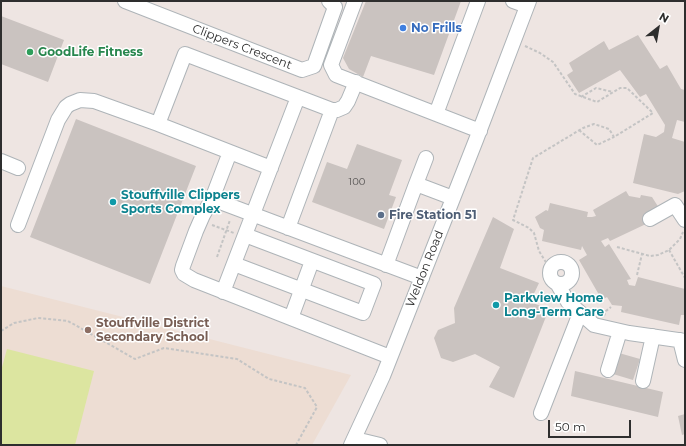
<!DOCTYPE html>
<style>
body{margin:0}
#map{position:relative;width:686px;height:446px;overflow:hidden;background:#eee5e2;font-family:Montserrat,sans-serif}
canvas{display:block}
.frame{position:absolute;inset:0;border:2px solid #2e2e2e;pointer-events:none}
.north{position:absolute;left:638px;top:8px;width:40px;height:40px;-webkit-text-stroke:3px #fff;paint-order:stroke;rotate:31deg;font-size:11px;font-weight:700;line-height:16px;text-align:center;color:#2e2e2e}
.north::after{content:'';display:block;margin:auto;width:14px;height:18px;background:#2e2e2e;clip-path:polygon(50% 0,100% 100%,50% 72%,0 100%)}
.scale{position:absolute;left:548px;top:420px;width:83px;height:18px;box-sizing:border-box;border:2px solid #2e2e2e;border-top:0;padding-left:5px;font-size:12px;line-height:14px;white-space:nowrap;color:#2e2e2e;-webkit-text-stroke:3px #fff;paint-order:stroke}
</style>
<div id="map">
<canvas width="686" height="446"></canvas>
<div class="frame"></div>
<div class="north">N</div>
<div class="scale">50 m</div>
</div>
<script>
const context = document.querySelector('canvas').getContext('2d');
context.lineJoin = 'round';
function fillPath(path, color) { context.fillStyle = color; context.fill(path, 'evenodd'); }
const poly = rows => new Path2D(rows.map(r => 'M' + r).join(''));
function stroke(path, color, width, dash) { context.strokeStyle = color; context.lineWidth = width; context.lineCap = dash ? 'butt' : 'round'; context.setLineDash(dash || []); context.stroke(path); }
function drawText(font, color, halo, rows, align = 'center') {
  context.font = font + ' Montserrat,sans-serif'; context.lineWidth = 3; context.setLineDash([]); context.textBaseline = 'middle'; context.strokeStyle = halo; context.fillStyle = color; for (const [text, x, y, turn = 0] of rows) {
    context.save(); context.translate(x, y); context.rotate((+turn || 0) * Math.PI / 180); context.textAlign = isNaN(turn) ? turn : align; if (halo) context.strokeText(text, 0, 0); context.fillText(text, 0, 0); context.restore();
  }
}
fillPath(poly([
 [1,286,351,375,312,445,1,445]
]), '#edddd3');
fillPath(poly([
 [7,349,94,371,75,445,1,445,1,371]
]), '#dce5a0');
fillPath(poly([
 [366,1,461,1,434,75,371,56,363,77,349,69,343,58],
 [1,16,64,40,48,82,1,64],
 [638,35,660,69,667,65,681,89,685,90,685,122,677,120,672,138,685,142,685,191,678,194,633,183,644,134,656,137,664,132,665,125,646,94,640,97,620,70,579,93,567,75,573,71,569,63,604,41,609,50],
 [76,119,196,166,150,284,30,237],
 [357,144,402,160,389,195,396,197,384,229,312,202,327,162,347,169],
 [626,191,629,196,640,198,641,195,652,197,659,208,642,218,646,224,610,241,608,238,601,241,605,247,609,244,631,279,627,280,629,285,635,286,638,277,685,289,685,315,681,315,679,325,621,312,622,306,612,305,607,297,602,300,579,260,587,255,582,246,581,250,542,241,544,230,540,228,535,217,546,210,548,211,550,203,588,212,587,217,592,217,596,216,593,210],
 [493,217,514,229,500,268,539,283,530,302,549,309,514,398,489,387,500,367,475,354,453,362,441,358,434,338,438,330,455,323,454,308],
 [619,353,640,359,633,380,613,374],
 [575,371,663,392,658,417,571,396],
 [685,414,685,434,682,435,678,416]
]), '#cac3c0');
const minor = poly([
 [125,1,302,70,314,66,335,7,329,1],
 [355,1,331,65,336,75,480,131],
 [513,1,527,6],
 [298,97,332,110,337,110,344,107,348,101,356,82],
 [436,114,478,1],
 [230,152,212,199,203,215,196,231,183,266,182,270,184,274,194,280,390,357],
 [1,161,18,168],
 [416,184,426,158],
 [212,199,422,278],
 [650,219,675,205,685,220],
 [18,225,58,120,66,107,70,104,80,100,94,101,158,124],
 [288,228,332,110],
 '550 273a11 11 0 1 1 22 0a11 11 0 1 1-22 0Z',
 [234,264,363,313,374,284,245,235],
 [386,265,416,184,453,198],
 [558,285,568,302,594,325,629,333,685,341],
 [223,292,298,97,185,54,158,124,271,168],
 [291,318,312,261],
 [680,340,685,360],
 [608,370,620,331],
 [643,381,653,336],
 [541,413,580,313],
 [355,439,380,445],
 [351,445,383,376,476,140,529,1]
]);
stroke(minor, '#aeb4b8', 16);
stroke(poly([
 [525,46,540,53,553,62,575,94,597,102,620,88,627,88,653,113,614,137,609,129,594,124,583,128,533,158,513,220,529,228,534,233,539,251,550,269],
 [581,97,596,88,613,92],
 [579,130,597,145,614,137],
 [212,225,234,233],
 [617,247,650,256,658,255,669,250,680,239,683,232],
 [669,250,685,278],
 [217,257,230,220],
 [637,275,642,254],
 [604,316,606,311,611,307],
 [1,331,14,323,38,318,68,321,135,359,164,348,237,359,269,379,305,388,317,407,296,445]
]), '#c4c4c4', 2, [3, 2]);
stroke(minor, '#fff', 14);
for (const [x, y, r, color] of [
 [403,28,4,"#3f7fe0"],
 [30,52,4,"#2e9e5b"],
 [113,202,4,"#0f9aa8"],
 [381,215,4,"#5c6f8a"],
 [496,305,4,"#0f9aa8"],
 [88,330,4,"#8d6e63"]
]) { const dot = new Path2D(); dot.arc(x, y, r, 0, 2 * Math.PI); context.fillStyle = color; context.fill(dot); stroke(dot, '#fff', 1.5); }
drawText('10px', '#555352', null, [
 ["100",357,182]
]);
drawText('bold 12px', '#366cbe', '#fff', [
 ["No Frills",411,28]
], 'left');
drawText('12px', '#2e2e2e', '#fff', [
 ["Clippers Crescent",242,47,21],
 ["Weldon Road",425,269,-68]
]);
drawText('bold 12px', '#27864d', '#fff', [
 ["GoodLife Fitness",38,52]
], 'left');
drawText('bold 12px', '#0d838f', '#fff', [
 ["Stouffville Clippers",121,195],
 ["Sports Complex",121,209],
 ["Parkview Home",504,298],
 ["Long-Term Care",504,312]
], 'left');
drawText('bold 12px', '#4e5e75', '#fff', [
 ["Fire Station 51",389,215]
], 'left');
drawText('bold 12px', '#785e54', '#fff', [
 ["Stouffville District",96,323],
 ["Secondary School",96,337]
], 'left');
</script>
